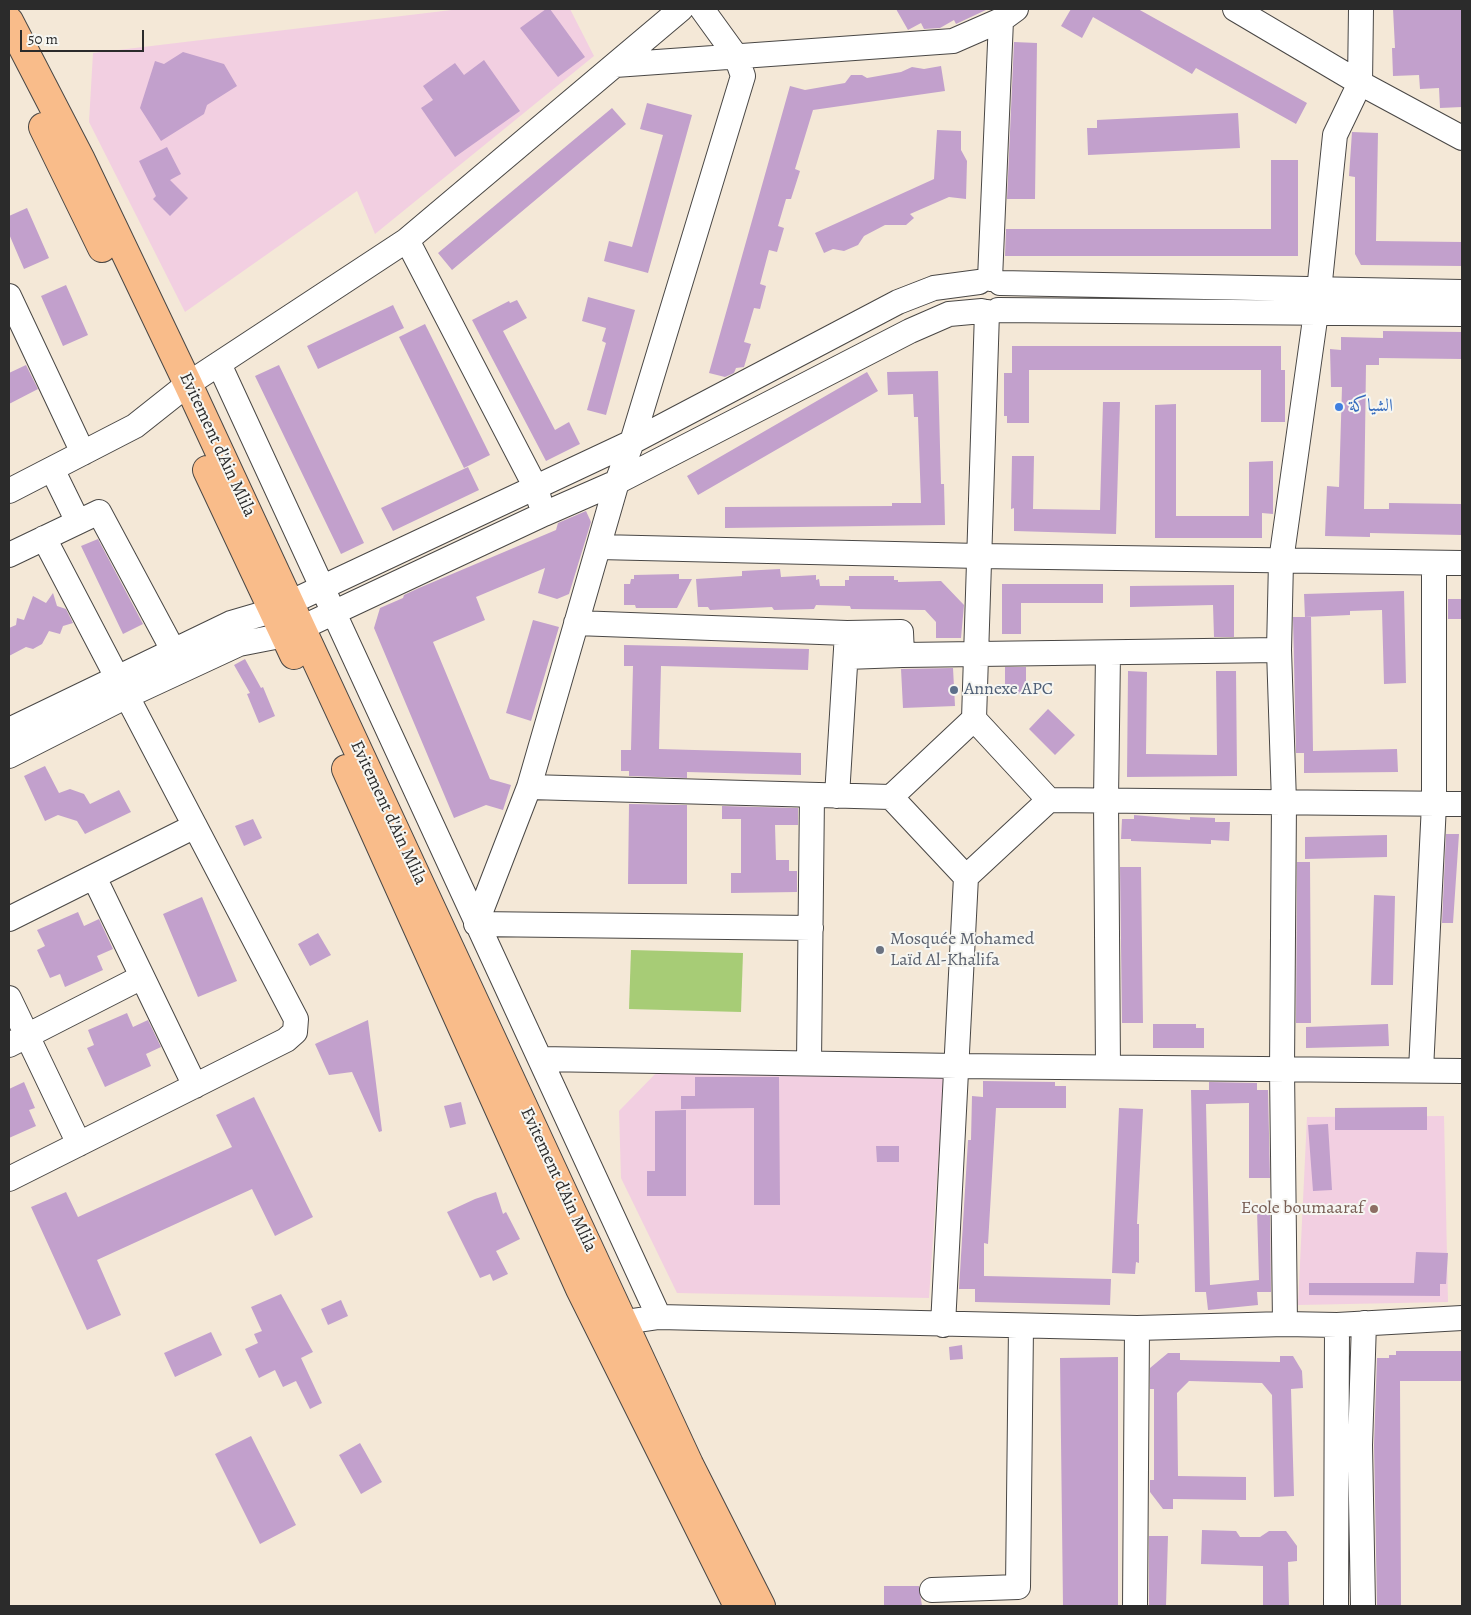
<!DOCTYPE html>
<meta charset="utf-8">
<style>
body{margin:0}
#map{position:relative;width:1471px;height:1615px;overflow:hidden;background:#f4e8d7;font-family:Alegreya,serif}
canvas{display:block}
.frame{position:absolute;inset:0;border:10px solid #2b2b2b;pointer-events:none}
.scale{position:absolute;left:20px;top:30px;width:124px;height:22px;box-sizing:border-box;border:2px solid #2b2b2b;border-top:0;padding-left:6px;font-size:15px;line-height:18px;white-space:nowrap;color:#2b2b2b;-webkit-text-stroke:4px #f6f6f2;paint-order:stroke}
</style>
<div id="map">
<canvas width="1471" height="1615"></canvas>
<div class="frame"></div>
<div class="scale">50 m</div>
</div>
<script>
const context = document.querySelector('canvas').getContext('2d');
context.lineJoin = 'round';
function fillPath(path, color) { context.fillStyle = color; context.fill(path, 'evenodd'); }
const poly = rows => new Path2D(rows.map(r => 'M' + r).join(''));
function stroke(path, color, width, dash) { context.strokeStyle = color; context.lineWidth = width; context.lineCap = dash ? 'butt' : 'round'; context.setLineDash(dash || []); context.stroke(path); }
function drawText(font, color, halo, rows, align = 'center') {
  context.font = font + ' Alegreya,Amiri,serif'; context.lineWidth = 4; context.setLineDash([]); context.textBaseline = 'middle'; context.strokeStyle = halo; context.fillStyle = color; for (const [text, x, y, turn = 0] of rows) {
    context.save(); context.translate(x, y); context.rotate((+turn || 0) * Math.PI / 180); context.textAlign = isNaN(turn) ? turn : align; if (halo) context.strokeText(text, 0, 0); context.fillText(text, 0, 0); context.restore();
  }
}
fillPath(poly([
 [460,9,570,9,594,56,375,234,357,191,185,312,89,122,93,53],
 [660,1069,944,1075,929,1298,677,1293,621,1178,619,1111],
 [1444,1116,1448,1302,1298,1305,1307,1117]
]), '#f2cfe1');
fillPath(poly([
 [631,950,743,953,741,1012,629,1009]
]), '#a7cc76');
fillPath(poly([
 [546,9,550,9,585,57,558,77,520,28],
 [896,9,988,9,956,24,954,20,940,28,924,29,921,23,908,30],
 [1071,9,1138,9,1307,103,1296,124,1196,68,1192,74,1093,17,1082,38,1061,26],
 [1393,9,1462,9,1462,107,1440,108,1439,88,1420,89,1419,75,1393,76,1392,48,1395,48],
 [1014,42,1037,43,1035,199,1007,199],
 [183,52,224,64,237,86,207,105,204,114,161,141,140,108,155,61,164,64],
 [484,60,520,111,455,157,421,108,433,100,423,86,455,63,464,75],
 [941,66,945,91,813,110,795,169,800,171,791,199,786,199,778,226,784,228,777,252,769,250,760,284,766,286,760,309,754,308,744,342,751,344,744,367,736,368,734,373,725,377,709,373,790,86,805,90,845,83,851,75,862,75,867,78,901,72,912,67,924,69],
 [647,103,692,115,648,273,604,261,609,241,632,247,663,135,640,129],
 [612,108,626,124,452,270,438,253],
 [1238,113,1240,148,1088,155,1087,128,1097,128,1097,120],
 [937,130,961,131,961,150,967,161,966,199,949,197,910,214,914,218,906,225,885,225,864,236,858,245,844,251,833,249,824,253,815,233,934,179],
 [1352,132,1378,133,1376,241,1462,242,1462,266,1361,265,1355,254,1355,177,1349,176],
 [167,147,181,174,170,180,188,198,170,216,153,199,156,196,139,161],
 [1271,160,1298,160,1298,256,1005,256,1006,229,1271,229],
 [27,208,49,258,24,269,9,234,9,216],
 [66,285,88,335,63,346,41,296],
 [588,297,635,310,606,415,587,410,606,343,602,341,606,328,582,321],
 [517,300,527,318,503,331,555,430,569,422,580,444,546,461,472,320,509,301,510,303],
 [393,305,404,328,318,369,307,346],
 [425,324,490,455,464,468,399,337],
 [1383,331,1462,332,1462,359,1379,358,1379,365,1366,365,1364,509,1389,509,1389,503,1462,504,1462,535,1370,533,1370,537,1325,536,1327,486,1339,487,1342,387,1331,387,1330,349,1341,350,1341,337,1383,338],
 [1012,346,1281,346,1281,370,1285,370,1285,422,1261,422,1261,370,1029,370,1029,423,1007,423,1007,416,1004,416,1004,373,1012,373],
 [26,365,38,389,9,404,9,373],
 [279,365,364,543,341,554,255,376],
 [938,371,941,484,944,484,945,525,725,528,725,507,892,506,892,503,921,503,918,417,914,417,913,394,888,395,887,372],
 [867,372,878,391,698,495,687,476],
 [1103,402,1120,402,1116,534,1014,531,1014,508,1011,509,1012,456,1034,456,1033,509,1100,510],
 [1176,404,1176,516,1249,516,1249,462,1273,461,1273,514,1262,513,1262,538,1155,538,1155,405],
 [468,467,479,490,393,531,381,508],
 [586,511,591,522,569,594,557,599,538,593,545,568,476,597,485,620,433,642,490,779,511,785,503,810,486,805,454,818,374,628,380,608,403,598,404,595,419,588,556,530,558,523],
 [98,539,143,624,123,634,81,546],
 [780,569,781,577,816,575,816,580,819,579,820,586,845,586,845,580,849,580,849,576,894,576,894,580,898,580,898,582,941,581,964,605,961,638,936,638,936,622,925,610,851,609,850,606,816,605,814,609,774,610,772,607,710,610,708,607,698,607,696,579,742,576,742,571],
 [679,574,679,579,692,579,677,608,636,608,635,605,624,605,624,584,630,584,631,579,634,579,634,575],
 [1002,584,1103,584,1103,603,1021,603,1021,634,1002,634],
 [1234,585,1234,637,1214,637,1213,605,1130,607,1130,586],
 [1404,591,1406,683,1384,684,1382,610,1350,611,1350,615,1305,617,1304,594],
 [53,593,57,606,66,609,73,623,63,626,60,634,49,631,42,644,33,649,26,647,9,656,9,628,16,625,17,618,24,620,33,596,46,603],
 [1448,599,1462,599,1462,619,1448,619],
 [1293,617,1311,617,1313,751,1397,749,1398,772,1304,773,1304,753,1296,753],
 [533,620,559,627,531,721,506,713],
 [624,645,809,649,808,670,661,666,659,749,801,753,801,775,687,772,687,778,629,776,629,771,621,771,621,750,631,750,633,666,624,666],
 [245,659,261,688,263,687,275,716,259,723,247,694,250,693,234,665],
 [1005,667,1026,667,1026,694,1005,694],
 [953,668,955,706,903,708,901,669],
 [1128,671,1147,672,1146,754,1217,755,1216,671,1236,671,1237,776,1127,777],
 [1048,709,1075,735,1055,755,1029,729],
 [45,766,59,793,70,789,84,794,90,804,119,790,131,812,85,834,77,821,58,815,45,821,24,776],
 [629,804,687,805,687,884,628,884],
 [722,806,798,808,798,825,775,825,776,860,789,860,789,871,797,871,797,892,731,893,731,873,741,873,741,819,722,819],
 [1134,815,1190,820,1190,817,1215,818,1215,822,1230,822,1229,841,1211,840,1211,844,1131,841,1131,839,1121,839,1122,819,1134,819],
 [253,819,262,838,244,846,235,826],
 [1446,834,1459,834,1453,923,1442,923],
 [1387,835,1387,857,1305,859,1305,837],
 [1297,862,1310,862,1311,1023,1296,1023],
 [1120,867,1141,867,1143,1023,1122,1023],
 [1374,895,1395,896,1393,985,1371,985],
 [202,897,237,981,198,997,163,914],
 [78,912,84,926,99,919,113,949,97,956,103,970,65,987,60,974,50,978,37,950,45,946,37,930],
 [318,933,331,955,310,966,298,944],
 [127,1013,133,1027,148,1020,161,1047,146,1054,151,1066,105,1087,87,1048,94,1045,88,1030],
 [368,1020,382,1131,379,1132,352,1072,329,1075,315,1044],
 [1153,1024,1196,1024,1196,1028,1204,1028,1204,1048,1153,1048],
 [1388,1024,1389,1046,1306,1048,1306,1027],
 [695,1077,779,1077,780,1205,754,1205,754,1108,681,1109,681,1096,695,1096],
 [983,1081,1055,1082,1055,1086,1066,1086,1066,1108,996,1108,988,1244,984,1243,984,1276,1111,1279,1110,1305,975,1302,975,1289,959,1289,968,1140,971,1140,972,1096,983,1097],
 [24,1082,35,1108,29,1110,36,1126,9,1138,9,1089],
 [1209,1082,1257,1083,1257,1090,1268,1090,1270,1178,1249,1178,1249,1103,1206,1104,1210,1285,1259,1280,1257,1210,1270,1210,1271,1292,1257,1292,1258,1305,1208,1310,1206,1292,1195,1292,1191,1090,1209,1090],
 [254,1097,313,1217,275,1236,252,1189,97,1260,121,1315,87,1330,31,1207,66,1192,78,1217,232,1147,216,1115],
 [461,1102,466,1124,450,1128,444,1106],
 [1427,1107,1427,1130,1335,1130,1335,1108],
 [1119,1108,1143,1109,1137,1224,1139,1224,1139,1263,1136,1262,1135,1274,1112,1273],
 [686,1110,686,1196,647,1196,647,1171,655,1171,655,1111],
 [1328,1124,1332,1190,1313,1191,1308,1125],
 [876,1146,899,1146,899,1162,877,1162],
 [496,1192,503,1214,506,1212,520,1239,496,1251,508,1274,493,1281,490,1274,480,1278,447,1212,475,1199],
 [1416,1252,1448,1253,1446,1284,1440,1284,1440,1296,1309,1295,1309,1283,1414,1283],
 [281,1294,313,1352,301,1358,322,1403,310,1409,296,1381,283,1387,275,1370,259,1378,245,1349,258,1343,254,1334,262,1331,251,1307],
 [341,1300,348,1316,328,1325,321,1309],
 [211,1332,222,1355,175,1377,164,1353],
 [962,1345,963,1359,950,1360,949,1347],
 [1396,1351,1462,1351,1462,1381,1400,1381,1401,1606,1377,1606,1374,1445,1377,1358,1389,1358,1389,1355,1396,1355],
 [1168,1353,1180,1353,1180,1360,1280,1362,1280,1356,1293,1356,1302,1371,1303,1388,1291,1389,1294,1496,1274,1497,1272,1395,1262,1383,1189,1381,1177,1393,1178,1476,1246,1477,1246,1500,1173,1499,1173,1509,1163,1509,1150,1492,1150,1480,1154,1480,1154,1389,1150,1389,1150,1368],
 [1118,1357,1118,1606,1063,1606,1060,1358],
 [251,1436,296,1525,260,1544,215,1454],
 [360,1443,382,1482,361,1494,339,1455],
 [1202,1530,1236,1531,1240,1537,1260,1537,1269,1531,1286,1531,1297,1546,1297,1561,1288,1562,1289,1606,1263,1606,1263,1566,1201,1564],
 [1149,1536,1168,1536,1166,1606,1149,1606],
 [884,1586,919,1586,922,1606,884,1606]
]), '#c2a0cc');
const minor = poly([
 [702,9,736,56,743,76,632,442,617,482,529,787,476,924,811,928],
 [1235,9,1360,83,1462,138],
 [615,65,953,41,1001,20,1016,9],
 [407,240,536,488,540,502],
 [990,279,1001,20],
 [1000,283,1462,292],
 [9,296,83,453],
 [998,310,1462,314],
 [219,364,659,1317],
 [52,469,78,522],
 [9,491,135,426,188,384,407,240,681,9],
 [599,547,979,556,1462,563],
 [9,555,99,512,173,650],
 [576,623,847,633,837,796],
 [902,655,1279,650],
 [846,657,902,655,901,632,847,633],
 [974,719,987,312],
 [9,730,231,623,272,611,632,442,898,302,934,288,979,282],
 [9,756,127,696,239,644,285,635,301,628,544,514,617,482,910,331,949,314,982,311],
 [529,787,891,797],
 [1049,800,974,719,891,797,966,877,1049,800,1462,804],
 [94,877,195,1086],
 [9,919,195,826],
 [9,998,79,1144],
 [9,1045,142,977],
 [540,1059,957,1066,1462,1071],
 [809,1062,812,795],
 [1108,1067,1106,800,1108,653],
 [1421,1070,1434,804,1434,563],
 [9,1179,286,1040,295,1032,296,1019,44,538],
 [1285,1324,1282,1069,1284,802,1279,650,1281,561,1319,291,1335,135,1360,83,1361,9],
 [943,1325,966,877],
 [606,1329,625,1322,659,1317,1137,1328,1285,1324,1337,1325,1462,1318],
 [932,1590,1018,1587,1021,1327],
 [1135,1606,1137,1328],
 [1336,1606,1337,1325],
 [1363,1606,1360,1445,1364,1323]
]);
const highway = poly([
 [9,21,81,160,188,384,689,1464,761,1606],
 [43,127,102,248],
 [207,470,294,655],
 [346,769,580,1289,738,1606]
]);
stroke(minor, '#494745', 26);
stroke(highway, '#494745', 30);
stroke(minor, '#fff', 24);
stroke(highway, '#f9bc8a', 28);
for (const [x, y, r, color] of [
 [1339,407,5,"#3f7fe0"],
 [954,690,5,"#5c6f8a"],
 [880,950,5,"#6b7280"],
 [1374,1209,5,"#8d6e63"]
]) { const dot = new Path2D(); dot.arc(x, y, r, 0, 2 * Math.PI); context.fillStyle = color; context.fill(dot); stroke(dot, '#f6f6f2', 2); }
drawText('18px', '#366cbe', '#f6f6f2', [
 ["الشياكة",1349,407]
], 'left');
drawText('18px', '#2b2b2b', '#f6f6f2', [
 ["Evitement d'Ain Mlila",217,445,65],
 ["Evitement d'Ain Mlila",388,813,65],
 ["Evitement d'Ain Mlila",558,1180,65]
]);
drawText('18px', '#4e5e75', '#f6f6f2', [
 ["Annexe APC",964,690]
], 'left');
drawText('18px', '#5b616d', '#f6f6f2', [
 ["Mosquée Mohamed",890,940],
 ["Laïd Al-Khalifa",890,961]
], 'left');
drawText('18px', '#785e54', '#f6f6f2', [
 ["Ecole boumaaraf",1364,1209]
], 'right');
</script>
